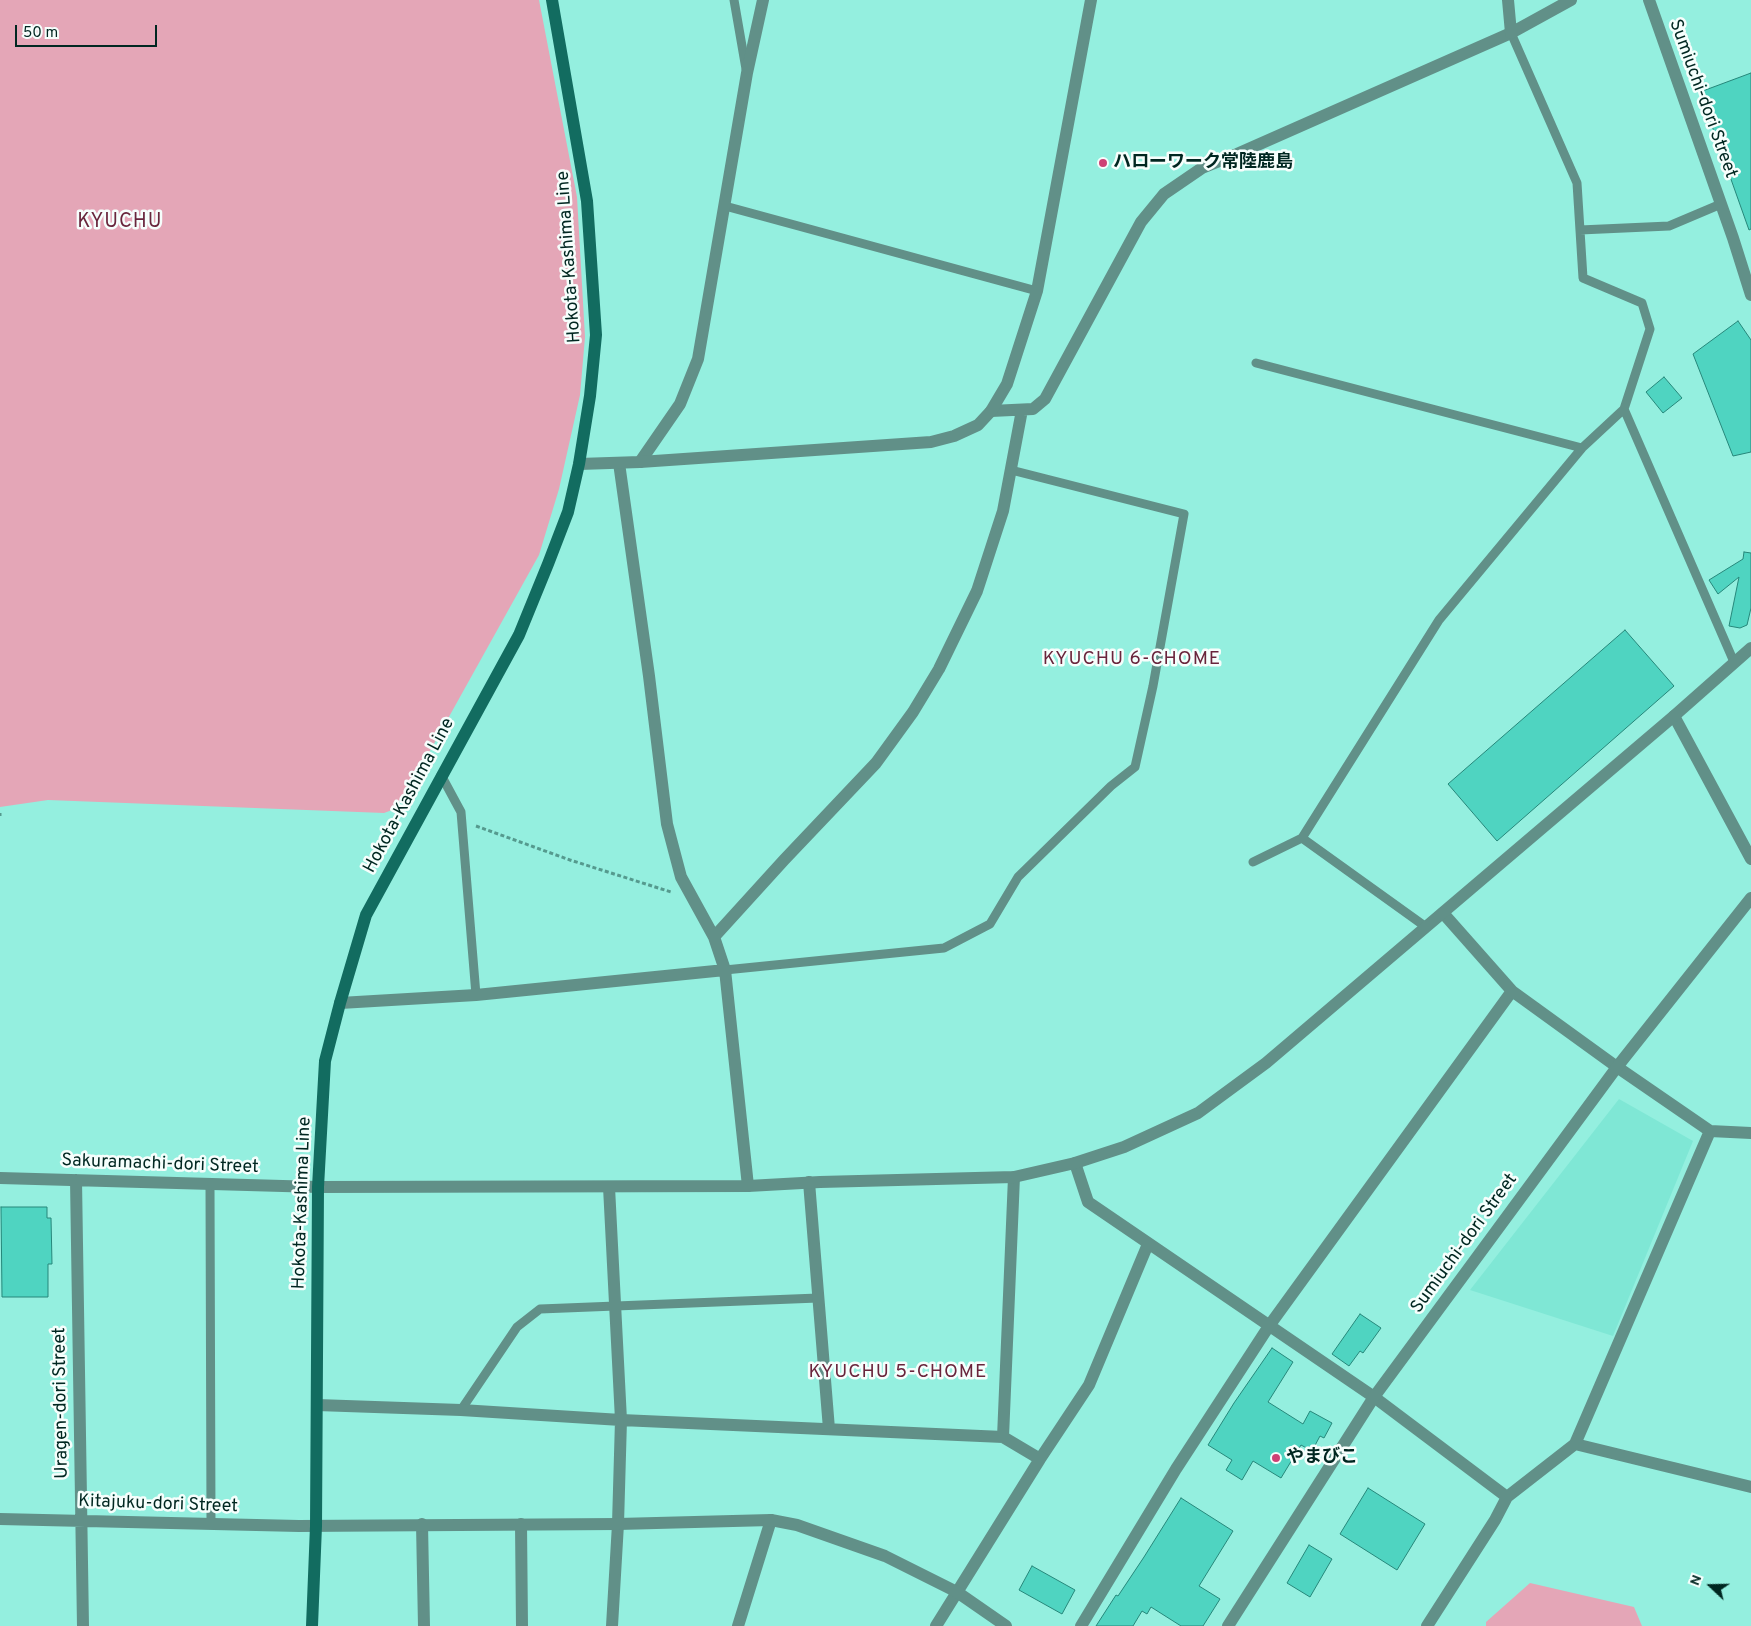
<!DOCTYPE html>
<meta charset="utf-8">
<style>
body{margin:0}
#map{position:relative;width:1751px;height:1626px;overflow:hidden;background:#94efdf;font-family:Overpass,sans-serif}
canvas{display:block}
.north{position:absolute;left:1686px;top:1561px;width:50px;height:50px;-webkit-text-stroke:4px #f6fefc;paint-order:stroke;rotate:291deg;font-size:14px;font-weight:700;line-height:20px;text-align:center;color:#002721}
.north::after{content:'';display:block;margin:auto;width:18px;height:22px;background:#002721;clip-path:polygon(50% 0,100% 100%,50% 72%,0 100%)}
.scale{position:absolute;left:15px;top:25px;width:142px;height:22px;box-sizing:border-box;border:2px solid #002721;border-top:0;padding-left:6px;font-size:15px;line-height:18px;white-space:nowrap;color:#002721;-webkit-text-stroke:4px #f6fefc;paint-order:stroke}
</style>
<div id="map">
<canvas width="1751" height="1626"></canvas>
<div class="north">N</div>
<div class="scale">50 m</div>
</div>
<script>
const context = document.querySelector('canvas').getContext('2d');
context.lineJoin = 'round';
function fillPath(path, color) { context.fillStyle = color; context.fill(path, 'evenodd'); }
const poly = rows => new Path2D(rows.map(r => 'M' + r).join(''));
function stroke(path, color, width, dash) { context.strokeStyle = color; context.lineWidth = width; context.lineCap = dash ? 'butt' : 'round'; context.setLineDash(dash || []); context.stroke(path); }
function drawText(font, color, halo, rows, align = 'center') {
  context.font = font + ' Overpass,"Noto Sans JP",sans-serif'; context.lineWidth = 5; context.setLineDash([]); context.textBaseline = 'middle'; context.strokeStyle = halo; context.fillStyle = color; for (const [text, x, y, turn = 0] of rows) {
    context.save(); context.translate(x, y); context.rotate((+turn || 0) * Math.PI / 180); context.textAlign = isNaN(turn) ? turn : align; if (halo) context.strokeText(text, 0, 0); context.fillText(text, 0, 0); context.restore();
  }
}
fillPath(poly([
 [1619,1099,1693,1141,1613,1336,1470,1290]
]), '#7fe7d5');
fillPath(poly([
 [0,0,539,0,577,197,585,337,580,395,559,489,539,555,406,794,392,810,384,813,48,800,0,807],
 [1530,1583,1634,1607,1642,1626,1486,1626,1486,1622]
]), '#e4a6b7');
const building = poly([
 [1751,73,1751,229,1749,230,1700,92,1751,73],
 [1738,321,1751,340,1751,452,1733,456,1693,354,1738,321],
 [1664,377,1682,398,1663,413,1646,392,1664,377],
 [1744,552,1751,553,1751,608,1747,625,1740,628,1729,626,1739,577,1718,594,1709,580,1743,559,1744,552],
 [1625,630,1674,686,1497,841,1448,784,1625,630],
 [1,1207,47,1207,47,1218,51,1218,52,1264,48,1264,48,1297,2,1297,1,1207],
 [1360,1314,1381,1328,1363,1353,1360,1351,1349,1366,1332,1354,1360,1314],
 [1272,1348,1293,1362,1268,1402,1303,1424,1310,1411,1332,1423,1324,1438,1320,1436,1312,1451,1301,1445,1281,1478,1253,1461,1242,1480,1226,1470,1232,1460,1208,1445,1234,1403,1272,1348],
 [1368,1488,1425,1524,1397,1570,1340,1534,1368,1488],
 [1181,1498,1233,1531,1199,1586,1220,1599,1203,1626,1181,1626,1151,1607,1147,1614,1142,1611,1133,1626,1096,1626,1116,1595,1118,1596,1144,1557,1181,1498],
 [1309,1545,1332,1559,1310,1597,1287,1583,1309,1545],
 [1032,1566,1075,1590,1062,1614,1019,1590,1032,1566]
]);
fillPath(building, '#4fd4c1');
stroke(building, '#26877a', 1);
stroke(poly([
 [0,813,0,816],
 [476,826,570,860,671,892]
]), '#559a8e', 3, [4, 2.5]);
stroke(poly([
 [734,0,746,69],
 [1511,33,1577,183,1583,278,1642,303,1650,329,1624,409,1734,662],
 [725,206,1037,291],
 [1580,230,1669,226,1721,204],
 [1256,363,1582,448],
 [441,775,461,812,476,995],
 [1302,838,1426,927],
 [1253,862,1302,838,1439,620,1582,448,1624,409],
 [725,970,944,948,990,924,1018,877,1111,786,1135,767,1153,686,1184,514,1011,470],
 [210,1184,211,1524],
 [461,1410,517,1327,540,1309,818,1298]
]), '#619088', 9);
stroke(poly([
 [991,411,1033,409,1045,399,1141,222,1164,194,1202,168,1237,154,1511,33],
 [640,462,680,404,698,359,747,73,763,0],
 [1674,716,1751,859],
 [1443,913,1512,991,1617,1067,1710,1131,1751,1133],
 [714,937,784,860,876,763,913,712,939,669,977,591,1003,511,1022,410],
 [725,970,748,1186],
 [340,1003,476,995,725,970,714,937,681,877,667,824,649,676,619,463],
 [1075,1163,1088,1202,1374,1397,1507,1497],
 [809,1182,829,1429],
 [609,1187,621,1420,618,1524,612,1626],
 [317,1405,461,1410,621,1420,1003,1437,1040,1459],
 [1003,1437,1014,1177],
 [1575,1444,1710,1131],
 [422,1524,424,1626],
 [521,1524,522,1626],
 [738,1626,771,1520],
 [936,1626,1040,1459,1089,1385,1148,1244],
 [1081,1626,1176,1469,1269,1326,1512,991],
 [1427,1626,1495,1520,1507,1497,1575,1444,1751,1487]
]), '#619088', 12);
stroke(poly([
 [1508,0,1511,33,1571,0],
 [1649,0,1733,238,1751,295],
 [579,464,640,462,931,442,954,436,978,425,991,411,1007,384,1037,291,1091,0],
 [0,1178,318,1187,748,1186,820,1182,1014,1177,1075,1163,1124,1147,1198,1113,1266,1063,1674,716,1751,648],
 [76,1180,83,1626],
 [0,1519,299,1526,618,1524,771,1520,797,1525,885,1556,957,1592,1006,1626],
 [1228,1626,1374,1397,1617,1067,1751,898]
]), '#619088', 12);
stroke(poly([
 [312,1626,316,1526,318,1187,325,1061,340,1003,366,915,519,635,548,564,568,512,579,464,590,396,596,335,587,201,552,0]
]), '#126c60', 12);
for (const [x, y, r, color] of [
 [1103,163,5,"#cd4175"],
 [1276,1458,5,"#cd4175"]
]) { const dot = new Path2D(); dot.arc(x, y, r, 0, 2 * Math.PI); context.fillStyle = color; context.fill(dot); stroke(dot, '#f6fefc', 2); }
drawText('18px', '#002721', '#f6fefc', [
 ["Sumiuchi-dori Street",1702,99,70],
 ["Hokota-Kashima Line",570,257,-94],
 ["Hokota-Kashima Line",410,796,-62],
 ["Sakuramachi-dori Street",160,1165,2],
 ["Hokota-Kashima Line",303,1203,-88],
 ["Sumiuchi-dori Street",1465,1244,-54],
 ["Uragen-dori Street",62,1403,-91],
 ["Kitajuku-dori Street",158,1505,2]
]);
drawText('bold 18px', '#002721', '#f6fefc', [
 ["ハローワーク常陸鹿島",1113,163],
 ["やまびこ",1286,1458]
], 'left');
context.letterSpacing = '1px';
drawText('19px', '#69253c', '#f6fefc', [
 ["KYUCHU 6-CHOME",1132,660],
 ["KYUCHU 5-CHOME",898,1373]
]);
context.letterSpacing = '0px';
context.letterSpacing = '1px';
drawText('20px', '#69253c', '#f6fefc', [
 ["KYUCHU",120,223]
]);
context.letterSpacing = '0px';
</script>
